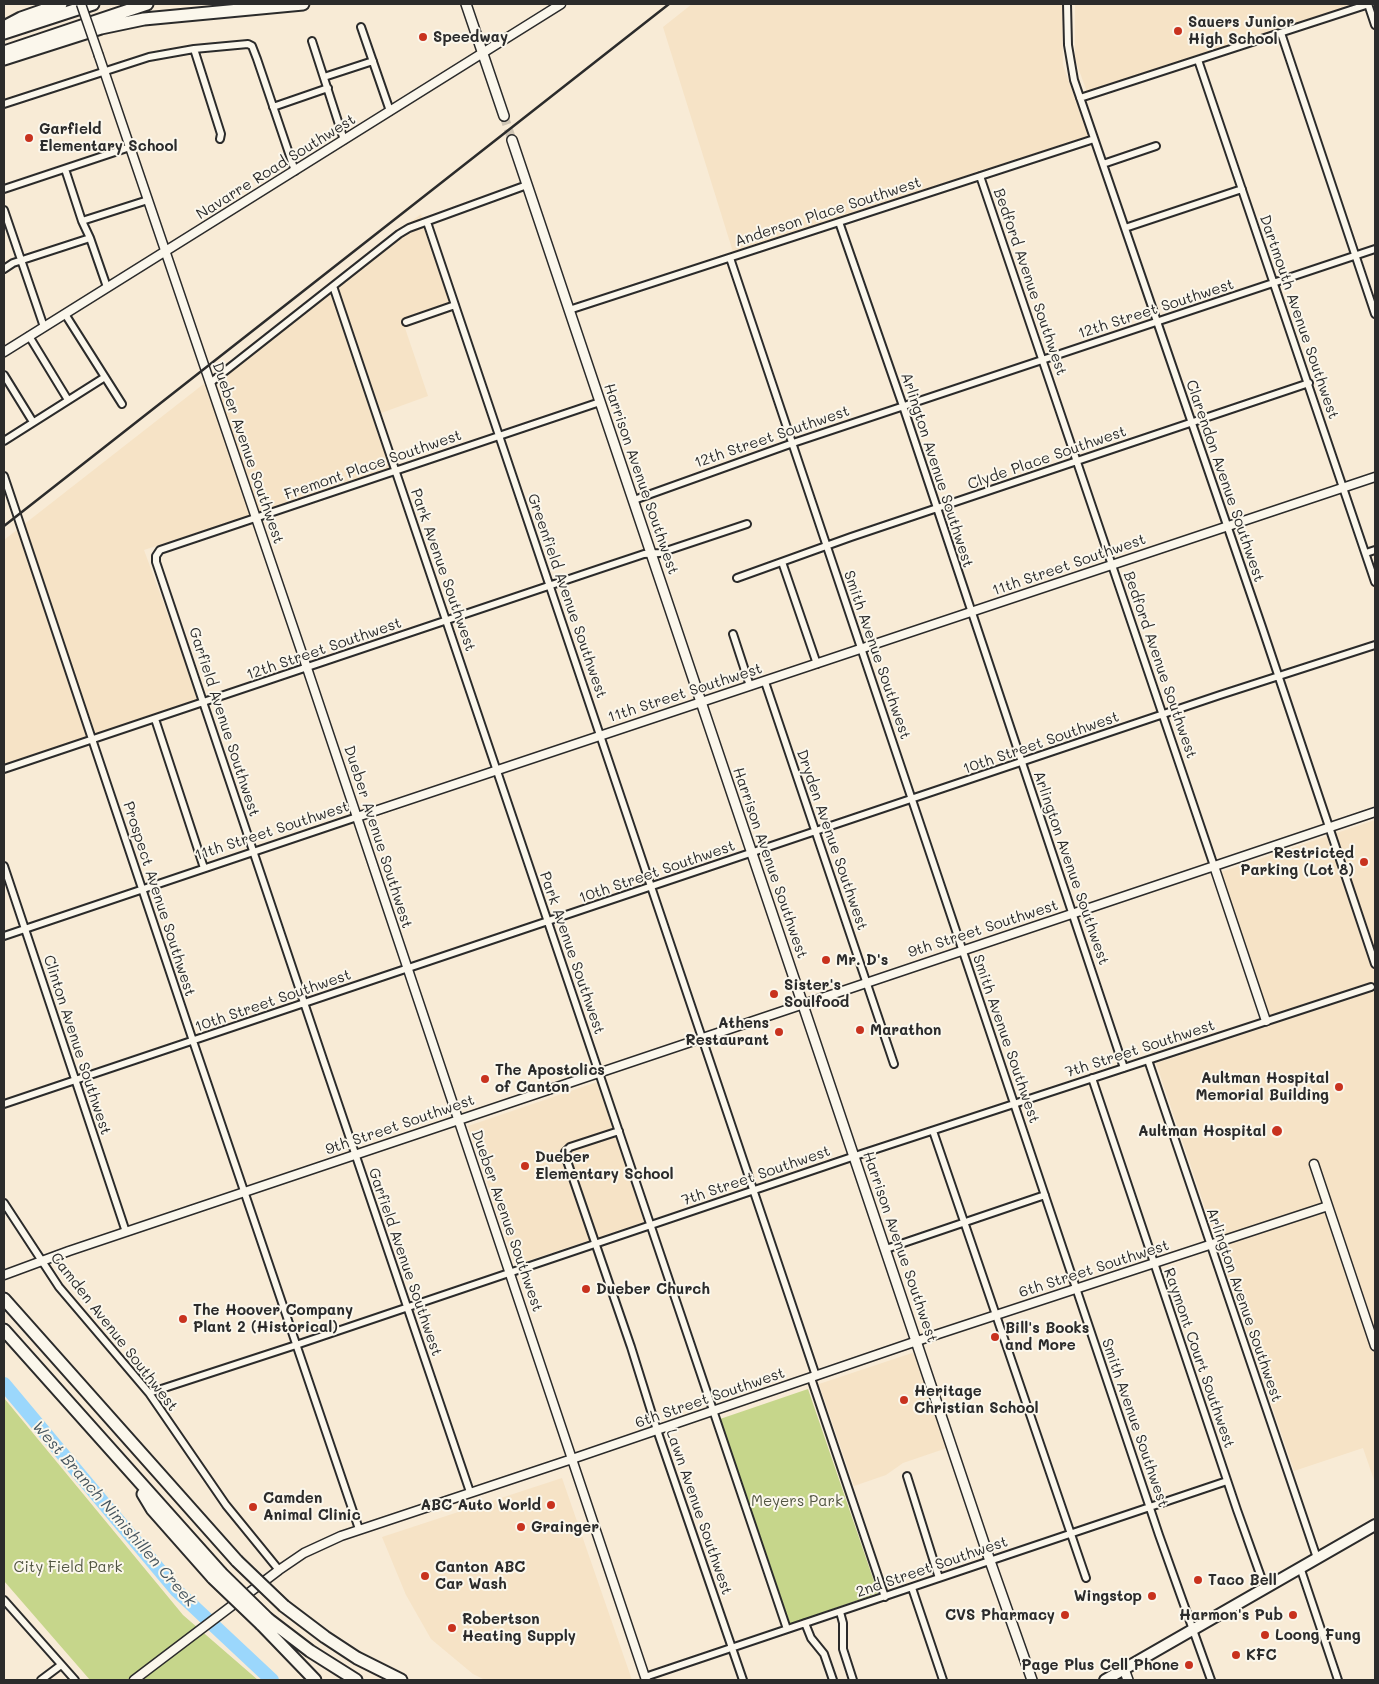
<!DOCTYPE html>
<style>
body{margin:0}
#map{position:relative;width:1379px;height:1684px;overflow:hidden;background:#f8ebd6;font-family:Mali,sans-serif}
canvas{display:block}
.frame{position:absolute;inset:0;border:5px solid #2b2b2b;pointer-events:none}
</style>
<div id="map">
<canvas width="1379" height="1684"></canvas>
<div class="frame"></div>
</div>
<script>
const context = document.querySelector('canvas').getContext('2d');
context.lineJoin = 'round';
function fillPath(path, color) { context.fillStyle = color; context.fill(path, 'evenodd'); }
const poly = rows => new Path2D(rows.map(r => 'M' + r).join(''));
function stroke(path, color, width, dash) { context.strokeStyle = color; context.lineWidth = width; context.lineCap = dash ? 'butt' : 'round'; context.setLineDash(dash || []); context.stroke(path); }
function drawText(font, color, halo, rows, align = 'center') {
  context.font = font + ' Mali,sans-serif'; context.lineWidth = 4; context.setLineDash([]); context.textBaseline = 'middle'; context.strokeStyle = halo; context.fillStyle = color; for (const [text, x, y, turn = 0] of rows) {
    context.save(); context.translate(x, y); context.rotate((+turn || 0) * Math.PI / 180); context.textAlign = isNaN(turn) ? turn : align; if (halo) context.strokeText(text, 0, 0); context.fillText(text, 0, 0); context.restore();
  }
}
fillPath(poly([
 [692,4,1062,4,1063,65,1088,136,733,252,663,27],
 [1075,4,1364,4,1088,95,1075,59],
 [421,214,454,311,405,328,428,396,373,416,392,469,144,550,199,699,4,765,4,540],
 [1375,820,1375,1483,1363,1448,1294,1471,1156,1063,1272,1025,1221,872],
 [597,1082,644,1222,515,1265,468,1126],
 [915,1352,947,1448,903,1463,886,1475,854,1486,819,1384],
 [562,1478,632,1680,485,1680,473,1674,431,1639,406,1595,382,1537]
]), '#f6e3c6');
fillPath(poly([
 [808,1389,878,1593,790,1624,720,1419],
 [4,1398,183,1615,258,1680,90,1680,4,1581]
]), '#c6d68b');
stroke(poly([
 [4,1384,177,1591,272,1680]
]), '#9bd7fc', 14);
stroke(poly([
 [504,116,512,140]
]), '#cfc5b4', 9, [9, 4.5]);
const minor = poly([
 [1067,4,1068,45,1074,80,1262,627,1375,964],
 [1368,4,1375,25],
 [361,27,390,111],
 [1281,33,1375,314],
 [312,41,344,140],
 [194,49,221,134,220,139],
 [1198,60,1375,582],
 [324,77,373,61],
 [1080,98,1369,4],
 [4,104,149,57,194,49,248,44,252,46,257,59,295,171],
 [273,107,328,88],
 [1103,164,1156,146],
 [65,169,82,221,90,238,107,287],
 [980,176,1214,866],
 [4,189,130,147],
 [4,210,44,327],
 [82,221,148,200],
 [427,222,816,1376],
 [839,222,903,406,1124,1068],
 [1125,228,1242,189],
 [730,258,1159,1535,1211,1680],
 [4,269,13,263,90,238],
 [333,286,787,1629],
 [569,310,1094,139],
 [65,314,122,404],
 [406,322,455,305],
 [29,336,68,400],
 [4,375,33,422],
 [210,383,399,234,409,228,527,185],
 [4,441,105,377],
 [4,476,193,1041,359,1529],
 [634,500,793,443,1375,249],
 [1366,553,1375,550],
 [782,562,817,664],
 [737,578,851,537,1309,383],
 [733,634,750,686],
 [765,682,894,1064],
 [155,719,204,868],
 [4,769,599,569,644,554,660,553,747,524],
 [4,866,126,1232],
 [4,936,357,817],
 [1148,1060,1317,1558],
 [1092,1078,1237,1510,1265,1588],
 [4,1104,1220,695,1375,645],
 [619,1131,570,1147,565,1152,566,1158,631,1347,657,1430,743,1680],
 [933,1131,1086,1578],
 [4,1203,59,1287,149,1393,226,1505,279,1570],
 [886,1249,1045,1195],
 [811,1378,885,1597],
 [149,1393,296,1345,855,1156,1371,987],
 [907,1476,939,1578],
 [470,1492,325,1065,156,562,156,556,160,550,600,402],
 [1300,1567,1338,1680],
 [912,1588,943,1680],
 [4,1600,75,1680],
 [840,1612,843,1623,843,1649,853,1680],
 [805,1623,811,1638,824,1654,833,1680],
 [645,1677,1227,1481],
 [41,1680,61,1665]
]);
const tertiary = poly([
 [99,56,307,668,646,1680],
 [4,352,561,4],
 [357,817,1375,477],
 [1214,866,1266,1021],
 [1314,1164,1375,1346],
 [4,1275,69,1251,1375,812],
 [134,1680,279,1570,304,1553,341,1536,572,1459,917,1341,1328,1206]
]);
const secondary = poly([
 [466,4,504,116],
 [512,140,990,1561,1032,1680],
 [1124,1669,1128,1680]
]);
const primary = poly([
 [1105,1680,1375,1525]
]);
const motorway = poly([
 [4,27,21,18,61,4],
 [4,33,93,4],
 [4,52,147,4],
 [4,59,101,28,144,19,303,4],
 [4,1299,237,1561],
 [4,1330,221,1573],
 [143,1494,152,1509,213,1578],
 [284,1606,325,1637,357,1658,401,1680],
 [268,1619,310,1651,356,1680],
 [261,1624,315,1680]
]);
stroke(minor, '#2b2b2b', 10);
stroke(tertiary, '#2b2b2b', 11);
stroke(secondary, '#2b2b2b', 12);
stroke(primary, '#2b2b2b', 14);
stroke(motorway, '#2b2b2b', 15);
stroke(minor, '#fbf7ec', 6);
stroke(tertiary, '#fbf7ec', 8);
stroke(secondary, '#fbf7ec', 9);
stroke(primary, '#fbf7ec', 10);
stroke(motorway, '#fbf7ec', 11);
stroke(poly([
 [4,526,669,4]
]), '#2b2b2b', 2.5);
const tertiaryBridge = poly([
 [81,4,99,56]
]);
const motorwayBridge = poly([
 [237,1561,284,1606],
 [221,1573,268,1619],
 [213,1578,261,1624]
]);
stroke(tertiaryBridge, '#2b2b2b', 11, []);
stroke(motorwayBridge, '#2b2b2b', 15, []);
stroke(tertiaryBridge, '#fbf7ec', 8);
stroke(motorwayBridge, '#fbf7ec', 11);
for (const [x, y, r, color] of [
 [1178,31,5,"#c8321e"],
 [423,37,5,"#c8321e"],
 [29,138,5,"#c8321e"],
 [1364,862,5,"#c8321e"],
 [826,960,5,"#c8321e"],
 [774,994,5,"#c8321e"],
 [860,1030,5,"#c8321e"],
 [779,1032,5,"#c8321e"],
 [485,1079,5,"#c8321e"],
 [1339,1087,5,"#c8321e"],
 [1277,1131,6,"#c8321e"],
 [525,1166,5,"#c8321e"],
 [586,1289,5,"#c8321e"],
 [183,1319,5,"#c8321e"],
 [995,1337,5,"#c8321e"],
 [904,1400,5,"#c8321e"],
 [551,1505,5,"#c8321e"],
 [253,1507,5,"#c8321e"],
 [521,1527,5,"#c8321e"],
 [425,1576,5,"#c8321e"],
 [1198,1580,5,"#c8321e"],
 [1152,1596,5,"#c8321e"],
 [1065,1615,5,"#c8321e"],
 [1293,1615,5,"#c8321e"],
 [452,1628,5,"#c8321e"],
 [1265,1635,5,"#c8321e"],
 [1236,1655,5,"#c8321e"],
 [1189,1665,5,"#c8321e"]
]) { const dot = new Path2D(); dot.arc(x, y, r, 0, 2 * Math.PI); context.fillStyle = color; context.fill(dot); stroke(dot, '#fbf7ec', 2); }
drawText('bold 15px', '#2b2b2b', '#fbf7ec', [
 ["Sauers Junior",1188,22],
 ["High School",1188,39],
 ["Speedway",433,37],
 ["Garfield",39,129],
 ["Elementary School",39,146],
 ["Restricted",1354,853,"right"],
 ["Parking (Lot 8)",1354,870,"right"],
 ["Mr. D's",836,960],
 ["Sister's",784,985],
 ["Soulfood",784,1002],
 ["Athens",769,1023,"right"],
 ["Restaurant",769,1040,"right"],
 ["Marathon",870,1030],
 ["The Apostolics",495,1070],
 ["of Canton",495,1087],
 ["Aultman Hospital",1329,1078,"right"],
 ["Memorial Building",1329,1095,"right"],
 ["Aultman Hospital",1266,1131,"right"],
 ["Dueber",535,1157],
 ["Elementary School",535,1174],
 ["Dueber Church",596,1289],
 ["The Hoover Company",193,1310],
 ["Plant 2 (Historical)",193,1327],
 ["Bill's Books",1005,1328],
 ["and More",1005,1345],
 ["Heritage",914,1391],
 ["Christian School",914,1408],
 ["Camden",263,1498],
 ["Animal Clinic",263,1515],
 ["ABC Auto World",541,1505,"right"],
 ["Grainger",531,1527],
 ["Canton ABC",435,1567],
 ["Car Wash",435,1584],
 ["Taco Bell",1208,1580],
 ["Wingstop",1142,1596,"right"],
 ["CVS Pharmacy",1055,1615,"right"],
 ["Harmon's Pub",1283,1615,"right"],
 ["Robertson",462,1619],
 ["Heating Supply",462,1636],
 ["Loong Fung",1275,1635],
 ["KFC",1246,1655],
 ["Page Plus Cell Phone",1179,1665,"right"]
], 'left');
drawText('15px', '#2b2b2b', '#fbf7ec', [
 ["Navarre Road Southwest",276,167,-32],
 ["Anderson Place Southwest",828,212,-18],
 ["Bedford Avenue Southwest",1030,282,71],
 ["12th Street Southwest",1156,309,-18],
 ["Dartmouth Avenue Southwest",1299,317,71],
 ["12th Street Southwest",772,437,-19],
 ["Dueber Avenue Southwest",248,453,71],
 ["Clyde Place Southwest",1047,458,-19],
 ["Fremont Place Southwest",373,465,-19],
 ["Arlington Avenue Southwest",937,470,72],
 ["Harrison Avenue Southwest",641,479,71],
 ["Clarendon Avenue Southwest",1225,481,71],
 ["11th Street Southwest",1069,565,-19],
 ["Park Avenue Southwest",443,570,71],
 ["Greenfield Avenue Southwest",567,596,71],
 ["12th Street Southwest",324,649,-19],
 ["Smith Avenue Southwest",877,655,71],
 ["Bedford Avenue Southwest",1160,665,71],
 ["11th Street Southwest",685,693,-18],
 ["Garfield Avenue Southwest",224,722,72],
 ["10th Street Southwest",1041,743,-19],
 ["11th Street Southwest",272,831,-18],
 ["Dueber Avenue Southwest",378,837,72],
 ["Dryden Avenue Southwest",832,840,71],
 ["Harrison Avenue Southwest",770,863,71],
 ["Arlington Avenue Southwest",1071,868,71],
 ["10th Street Southwest",657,872,-19],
 ["Prospect Avenue Southwest",159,899,72],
 ["9th Street Southwest",983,929,-18],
 ["Park Avenue Southwest",572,953,71],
 ["10th Street Southwest",273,1001,-19],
 ["Smith Avenue Southwest",1006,1039,71],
 ["Clinton Avenue Southwest",77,1045,72],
 ["7th Street Southwest",1140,1049,-18],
 ["9th Street Southwest",400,1125,-19],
 ["7th Street Southwest",756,1176,-19],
 ["Dueber Avenue Southwest",507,1221,71],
 ["Harrison Avenue Southwest",900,1247,71],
 ["Garfield Avenue Southwest",405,1262,71],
 ["6th Street Southwest",1094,1269,-18],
 ["Arlington Avenue Southwest",1244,1305,71],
 ["Camden Avenue Southwest",114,1332,52],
 ["Raymont Court Southwest",1199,1358,71],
 ["6th Street Southwest",710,1398,-19],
 ["Smith Avenue Southwest",1135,1423,71],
 ["Lawn Avenue Southwest",699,1512,71],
 ["2nd Street Southwest",932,1567,-19]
]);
drawText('15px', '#525643', '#fbf7ec', [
 ["Meyers Park",797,1501],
 ["City Field Park",68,1567]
]);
drawText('italic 16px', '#47565f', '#fbf7ec', [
 ["West Branch Nimishillen Creek",114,1514,49]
]);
</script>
